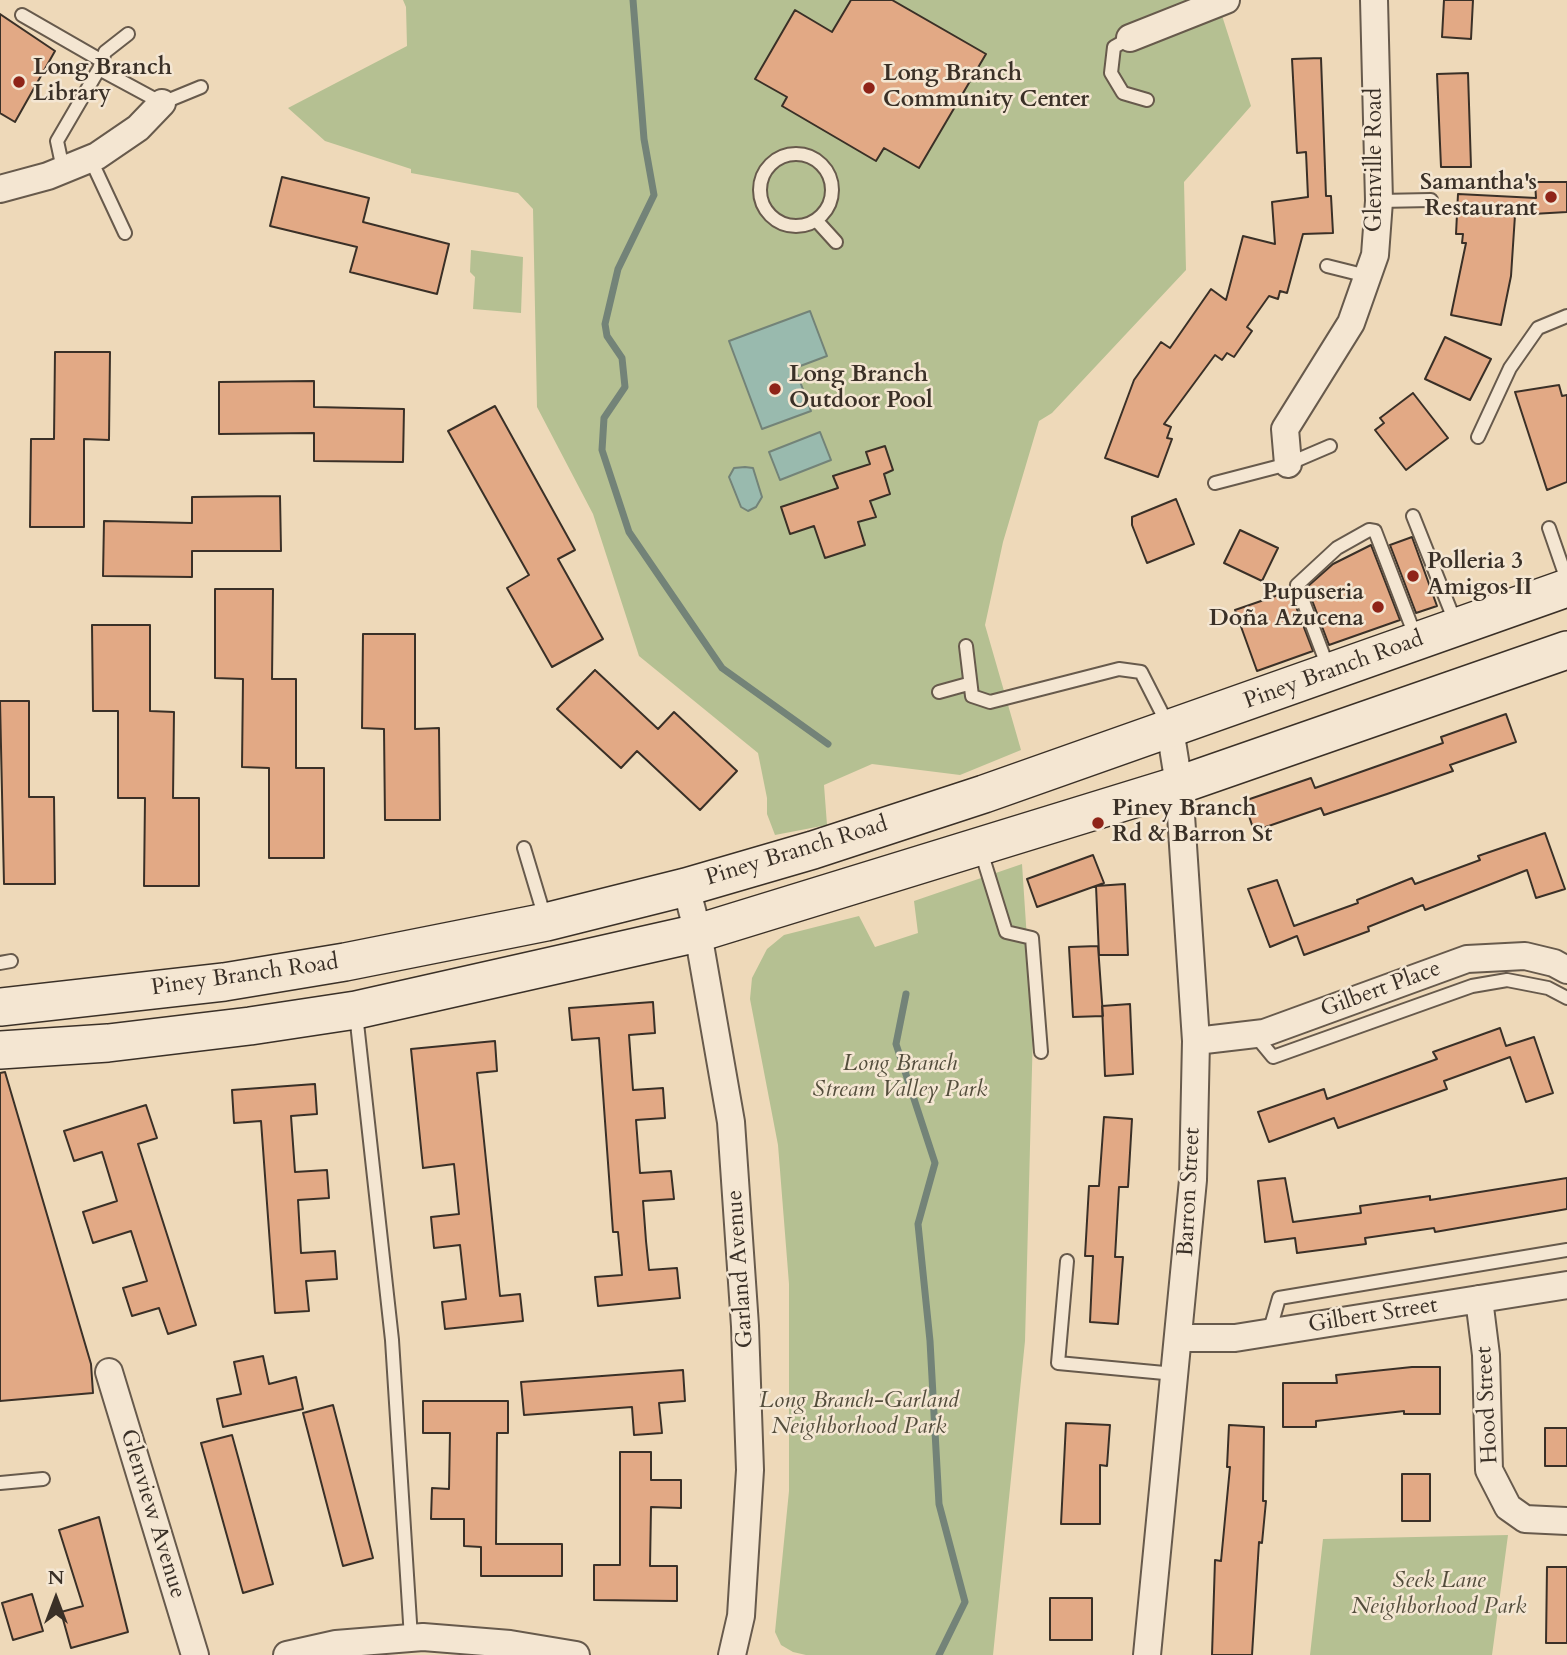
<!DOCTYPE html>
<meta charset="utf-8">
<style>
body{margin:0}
#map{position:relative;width:1567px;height:1655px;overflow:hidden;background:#eed9b9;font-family:Cardo,serif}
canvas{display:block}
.north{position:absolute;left:21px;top:1564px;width:70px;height:70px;-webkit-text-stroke:5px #f4e6d2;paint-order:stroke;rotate:0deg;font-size:19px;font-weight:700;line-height:28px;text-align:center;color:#3a3027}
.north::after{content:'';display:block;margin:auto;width:24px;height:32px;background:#3a3027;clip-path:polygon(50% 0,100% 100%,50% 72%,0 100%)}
</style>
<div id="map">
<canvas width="1567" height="1655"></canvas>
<div class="north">N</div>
</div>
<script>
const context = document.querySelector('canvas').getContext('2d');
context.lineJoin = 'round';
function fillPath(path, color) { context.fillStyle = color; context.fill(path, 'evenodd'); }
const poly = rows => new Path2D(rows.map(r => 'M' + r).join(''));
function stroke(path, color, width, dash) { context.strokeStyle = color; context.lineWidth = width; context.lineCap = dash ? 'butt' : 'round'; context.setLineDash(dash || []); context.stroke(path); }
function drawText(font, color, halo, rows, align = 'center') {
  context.font = font + ' Cardo,serif'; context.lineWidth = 5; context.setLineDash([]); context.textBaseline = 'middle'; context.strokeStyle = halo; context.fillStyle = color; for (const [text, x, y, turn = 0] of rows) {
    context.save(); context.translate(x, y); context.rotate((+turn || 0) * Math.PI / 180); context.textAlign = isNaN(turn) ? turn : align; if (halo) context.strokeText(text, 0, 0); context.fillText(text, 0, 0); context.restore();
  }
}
fillPath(poly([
 [403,0,1217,0,1251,106,1184,182,1186,270,1052,413,1039,421,1003,542,985,625,1021,750,960,775,872,764,824,785,827,825,775,835,767,814,767,798,758,753,639,656,593,514,537,407,533,209,518,193,411,173,411,169,325,141,288,108,407,46,406,7],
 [471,250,523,257,521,313,473,309,475,277,470,272],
 [1022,864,1033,1030,1025,1341,993,1655,806,1655,793,1652,781,1645,775,1632,789,1491,789,1284,778,1145,750,999,752,978,767,949,784,935,859,916,875,947,918,933,914,901],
 [1508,1535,1492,1655,1310,1655,1323,1539]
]), '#b5c092');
const water = poly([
 [810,311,827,356,795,368,811,411,762,429,729,341,810,311],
 [820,432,831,460,780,480,769,452,820,432],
 [745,467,753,468,762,497,756,507,748,511,741,507,729,477,734,468,745,467]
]);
fillPath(water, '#99baae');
stroke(water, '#738378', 2);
stroke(poly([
 [633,0,644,139,654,195,618,269,605,324,607,336,622,358,625,387,604,418,602,450,629,532,722,668,828,744],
 [906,994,896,1044,935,1163,918,1224,930,1341,939,1504,965,1602,939,1655]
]), '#738378', 7);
const building = poly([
 [851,0,892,0,986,54,919,168,884,148,876,161,782,106,787,97,755,79,795,10,832,32,851,0],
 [1444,0,1473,0,1471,39,1442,37,1444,0],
 [0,14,55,51,15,122,0,113,0,14],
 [1321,58,1326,196,1331,196,1333,233,1303,234,1287,293,1280,291,1278,299,1269,296,1247,327,1252,331,1234,357,1227,353,1222,360,1215,355,1164,424,1171,427,1167,438,1172,439,1158,477,1105,458,1134,380,1161,342,1170,348,1211,289,1226,300,1243,236,1275,244,1272,202,1308,197,1306,152,1297,153,1292,59,1321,58],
 [1468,73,1471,167,1441,167,1437,74,1468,73],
 [282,177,369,198,363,222,449,244,437,294,350,272,357,247,270,226,282,177],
 [1535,182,1567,182,1567,212,1515,215,1511,276,1501,325,1451,315,1466,243,1462,243,1463,234,1456,234,1458,194,1536,198,1535,182],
 [1445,337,1491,359,1470,400,1425,379,1445,337],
 [55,352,110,352,109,440,84,439,84,527,30,527,31,439,54,439,55,352],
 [314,381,314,407,404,409,403,462,314,461,314,433,219,434,219,382,314,381],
 [1559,385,1562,396,1567,395,1567,482,1547,490,1515,392,1559,385],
 [1413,393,1448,438,1406,470,1375,430,1384,423,1380,418,1413,393],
 [495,406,575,550,558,559,603,639,552,667,507,588,529,575,448,431,495,406],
 [885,446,893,470,884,474,890,494,870,501,876,517,858,522,865,545,825,558,814,526,790,534,781,507,838,488,833,476,870,464,866,452,885,446],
 [280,496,281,551,192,551,192,577,103,576,104,521,192,523,192,497,280,496],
 [1176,499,1194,544,1147,563,1132,525,1132,517,1176,499],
 [1240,530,1278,548,1262,581,1224,563,1240,530],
 [1412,537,1437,606,1416,613,1390,545,1412,537],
 [1371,545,1400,620,1329,645,1307,587,1333,564,1371,545],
 [215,589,273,589,272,679,296,679,296,768,324,768,324,858,269,858,269,768,242,767,243,679,215,678,215,589],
 [1290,591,1313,651,1257,671,1235,610,1290,591],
 [92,625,150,625,150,711,174,712,173,798,199,798,199,886,144,886,145,798,118,798,118,711,93,711,92,625],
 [363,634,415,634,415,729,439,728,440,820,385,820,384,729,362,728,363,634],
 [595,670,658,729,674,712,737,771,700,810,637,751,621,768,557,709,595,670],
 [0,701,29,701,29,797,54,797,55,884,4,884,0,701],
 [1506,714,1516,742,1450,765,1453,771,1387,794,1324,815,1321,808,1254,831,1244,801,1311,778,1315,788,1443,743,1441,737,1506,714],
 [1545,833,1565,889,1536,898,1527,870,1425,910,1423,905,1368,927,1369,931,1304,955,1297,936,1270,947,1248,889,1277,880,1294,926,1358,903,1357,900,1412,878,1415,884,1480,860,1478,856,1545,833],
 [1093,855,1104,883,1037,907,1027,879,1093,855],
 [1125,884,1128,955,1099,955,1096,886,1125,884],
 [1098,946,1103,1016,1073,1017,1069,947,1098,946],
 [653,1002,655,1033,629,1035,633,1090,663,1088,665,1118,636,1120,640,1173,671,1171,674,1199,643,1201,646,1241,649,1270,677,1268,680,1298,598,1306,595,1277,622,1275,618,1232,613,1232,599,1038,572,1040,569,1008,653,1002],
 [1130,1004,1133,1074,1105,1076,1102,1006,1130,1004],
 [1500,1028,1506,1046,1534,1037,1553,1093,1526,1102,1510,1057,1444,1081,1447,1089,1338,1128,1334,1118,1269,1142,1258,1112,1324,1089,1327,1099,1437,1059,1433,1052,1500,1028],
 [495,1041,497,1071,477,1073,500,1296,520,1294,523,1321,445,1329,442,1302,466,1299,460,1245,434,1248,431,1217,459,1214,454,1164,423,1168,411,1049,495,1041],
 [5,1072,91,1364,93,1393,0,1401,0,1073,5,1072],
 [315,1084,317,1114,291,1116,295,1172,327,1170,329,1198,298,1200,301,1253,335,1251,337,1279,306,1281,309,1311,275,1313,261,1121,234,1123,232,1090,315,1084],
 [146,1105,157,1138,138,1144,196,1325,168,1334,159,1308,132,1316,123,1288,147,1281,131,1231,93,1243,83,1212,117,1201,102,1152,74,1161,64,1131,146,1105],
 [1104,1117,1132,1119,1128,1187,1119,1187,1115,1257,1123,1257,1118,1324,1090,1322,1093,1256,1085,1256,1089,1186,1099,1186,1104,1117],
 [1285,1178,1293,1222,1361,1213,1360,1206,1430,1196,1430,1200,1567,1178,1567,1209,1435,1232,1434,1228,1365,1238,1366,1244,1297,1253,1295,1238,1265,1242,1258,1181,1285,1178],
 [263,1356,269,1384,296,1377,303,1409,223,1427,217,1399,241,1394,234,1362,263,1356],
 [1412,1367,1440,1367,1440,1414,1404,1414,1404,1411,1316,1421,1316,1427,1283,1427,1283,1383,1337,1383,1336,1375,1412,1367],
 [683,1370,685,1401,659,1403,662,1433,634,1435,632,1407,524,1415,521,1382,683,1370],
 [423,1401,508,1401,508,1433,497,1433,496,1544,562,1544,562,1576,481,1576,481,1547,464,1546,464,1519,431,1519,432,1488,449,1489,450,1433,423,1433,423,1401],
 [333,1405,373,1558,343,1566,303,1413,333,1405],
 [1066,1423,1110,1425,1107,1466,1100,1465,1100,1524,1061,1524,1066,1423],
 [1229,1425,1264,1427,1263,1501,1266,1501,1262,1543,1259,1542,1252,1655,1212,1655,1215,1560,1221,1561,1230,1467,1227,1467,1229,1425],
 [1545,1428,1567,1428,1567,1466,1545,1466,1545,1428],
 [232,1435,273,1584,243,1593,201,1443,232,1435],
 [620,1452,651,1452,651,1480,681,1480,681,1508,651,1507,650,1566,677,1566,677,1601,594,1600,594,1565,620,1565,620,1452],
 [1402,1474,1430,1474,1430,1521,1402,1521,1402,1474],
 [99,1517,128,1632,71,1648,61,1612,83,1606,59,1530,99,1517],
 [1547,1567,1567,1567,1567,1643,1546,1643,1547,1567],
 [32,1594,43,1631,13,1640,2,1603,32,1594],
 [1050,1598,1092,1598,1092,1640,1050,1640,1050,1598]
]);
fillPath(building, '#e2a985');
stroke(building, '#3a3027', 2);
const service = poly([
 [22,15,102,61],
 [1130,38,1114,47,1111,73,1123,93,1147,100],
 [99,69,162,103,201,87],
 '760 190a36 36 0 1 1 72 0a36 36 0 1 1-72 0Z',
 [90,158,125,233],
 [63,169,57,141,99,69,105,52,128,34],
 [1379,201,1431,200],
 [816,220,836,242],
 [1327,266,1367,276],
 [1478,437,1510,368,1538,328,1567,316],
 [1215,483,1288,464,1330,446],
 [1413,516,1456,624],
 [1549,528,1567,580],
 [966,646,972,696,990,702,1119,669,1141,672,1169,727],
 [1329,670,1297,585,1337,548,1369,530,1375,531,1416,638],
 [939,692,968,684],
 [524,848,545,918],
 [980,848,1006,932,1032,938,1041,1052],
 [0,963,11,961],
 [356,1014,392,1340,411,1638],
 [1254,1034,1273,1057,1472,986,1507,980,1548,988,1567,998],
 [1067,1261,1058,1363,1175,1374],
 [1269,1333,1279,1298,1567,1250],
 [0,1483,43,1479]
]);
const minor = poly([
 [1130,38,1226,0],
 [0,189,48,176,97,156,138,128,162,103],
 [1288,464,1285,429,1351,323,1375,255,1379,201,1374,0],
 [686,887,698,933,731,1122,745,1326,750,1470,741,1616,732,1655],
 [1196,1041,1264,1033,1467,959,1525,956,1554,963,1567,970],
 [1479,1299,1486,1355,1489,1470,1508,1507,1525,1519,1567,1521],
 [1179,1338,1235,1338,1567,1285],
 [109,1372,195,1655],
 [287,1655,336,1644,423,1637,510,1644,576,1655],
 [1147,1655,1193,1180,1196,1041,1179,785,1170,729]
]);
const secondary = poly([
 [0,1007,224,982,345,962,546,922,686,887,813,850,984,794,1567,588],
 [0,1050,108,1043,250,1026,356,1010,698,933,1179,785,1567,650]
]);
stroke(service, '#675a4c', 16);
stroke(minor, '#675a4c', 30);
stroke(secondary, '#3a3027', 40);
stroke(service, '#f4e6d2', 12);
stroke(minor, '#f4e6d2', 26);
stroke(secondary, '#f4e6d2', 37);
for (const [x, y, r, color] of [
 [19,82,7,"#8f2418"],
 [869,88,7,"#8f2418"],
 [1551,197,7,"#8f2418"],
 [775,389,7,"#8f2418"],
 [1413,576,7,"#8f2418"],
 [1378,607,7,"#8f2418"],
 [1098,823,7,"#8f2418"]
]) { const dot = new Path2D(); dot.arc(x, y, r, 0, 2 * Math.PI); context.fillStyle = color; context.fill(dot); stroke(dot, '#f4e6d2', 2.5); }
drawText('bold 23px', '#3a3027', '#f4e6d2', [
 ["Long Branch",33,69],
 ["Library",33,95],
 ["Long Branch",883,75],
 ["Community Center",883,101],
 ["Samantha's",1537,184,"right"],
 ["Restaurant",1537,210,"right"],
 ["Long Branch",789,376],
 ["Outdoor Pool",789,402],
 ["Polleria 3",1427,563],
 ["Amigos II",1427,589],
 ["Pupuseria",1364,594,"right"],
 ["Doña Azucena",1364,620,"right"],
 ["Piney Branch",1112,810],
 ["Rd & Barron St",1112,836]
], 'left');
drawText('23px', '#3a3027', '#f4e6d2', [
 ["Glenville Road",1376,160,-90],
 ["Piney Branch Road",1334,671,-20],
 ["Piney Branch Road",797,852,-17],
 ["Piney Branch Road",245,976,-8],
 ["Gilbert Place",1381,990,-20],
 ["Barron Street",1190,1192,-87],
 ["Garland Avenue",741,1269,-94],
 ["Gilbert Street",1373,1316,-9],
 ["Hood Street",1488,1405,-93],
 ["Glenview Avenue",152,1514,73]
]);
drawText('italic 23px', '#534d3c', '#f4e6d2', [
 ["Long Branch",900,1065],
 ["Stream Valley Park",900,1091],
 ["Long Branch-Garland",859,1402],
 ["Neighborhood Park",859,1428],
 ["Seek Lane",1439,1582],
 ["Neighborhood Park",1439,1608]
]);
</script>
